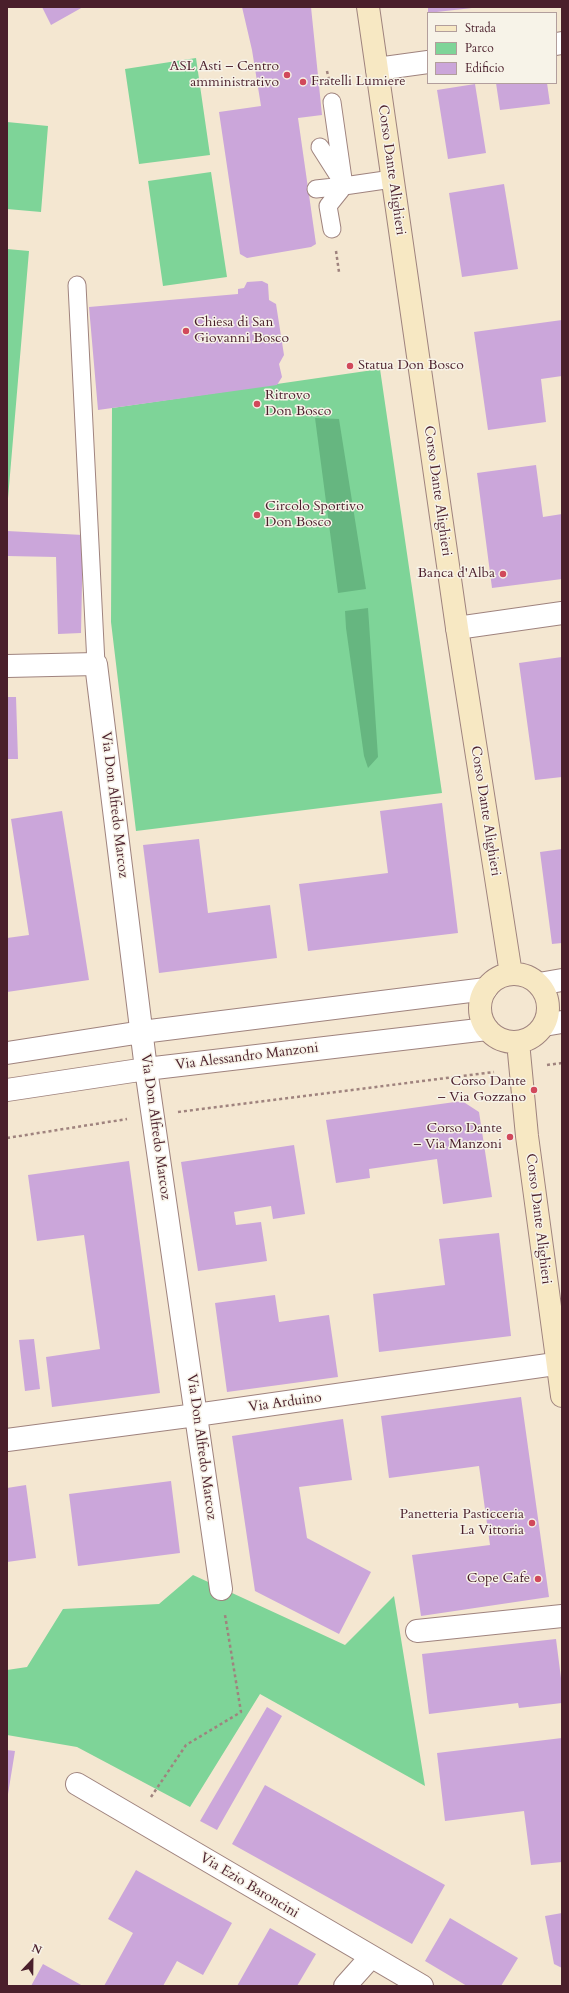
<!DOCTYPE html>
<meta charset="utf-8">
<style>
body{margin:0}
#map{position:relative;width:569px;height:1993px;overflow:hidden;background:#f4e7d1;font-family:Cardo,serif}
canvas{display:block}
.frame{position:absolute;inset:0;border:8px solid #4a1f2b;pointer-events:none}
.legend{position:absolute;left:427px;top:12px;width:130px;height:72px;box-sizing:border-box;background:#f7f3e8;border:1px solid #b29e9c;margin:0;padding:5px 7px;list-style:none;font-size:12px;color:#4a1f2b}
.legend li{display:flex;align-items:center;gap:8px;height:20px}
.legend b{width:20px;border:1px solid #b29e9c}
.north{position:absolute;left:12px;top:1941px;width:40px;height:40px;-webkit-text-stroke:3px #f7f3e8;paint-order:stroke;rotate:22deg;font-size:11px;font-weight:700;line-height:16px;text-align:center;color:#4a1f2b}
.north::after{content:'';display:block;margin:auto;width:14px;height:18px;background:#4a1f2b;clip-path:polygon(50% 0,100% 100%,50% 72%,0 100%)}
</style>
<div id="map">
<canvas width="569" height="1993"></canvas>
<div class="frame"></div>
<ul class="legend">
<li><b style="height:5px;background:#f7e8c3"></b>Strada</li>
<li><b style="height:11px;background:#7ed498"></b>Parco</li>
<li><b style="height:11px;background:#cba6da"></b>Edificio</li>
</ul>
<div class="north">N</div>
</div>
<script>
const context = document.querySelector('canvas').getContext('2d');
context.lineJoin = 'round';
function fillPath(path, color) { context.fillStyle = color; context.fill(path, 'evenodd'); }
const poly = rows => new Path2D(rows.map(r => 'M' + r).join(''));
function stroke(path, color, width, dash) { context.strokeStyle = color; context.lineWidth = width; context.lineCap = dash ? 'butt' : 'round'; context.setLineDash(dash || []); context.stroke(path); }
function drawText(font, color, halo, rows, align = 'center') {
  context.font = font + ' Cardo,serif'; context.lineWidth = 3; context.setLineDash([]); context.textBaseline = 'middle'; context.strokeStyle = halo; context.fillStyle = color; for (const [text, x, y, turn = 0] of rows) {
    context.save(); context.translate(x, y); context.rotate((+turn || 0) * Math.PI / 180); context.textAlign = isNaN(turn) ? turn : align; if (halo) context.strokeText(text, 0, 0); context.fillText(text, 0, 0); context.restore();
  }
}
fillPath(poly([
 [196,58,210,155,139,164,125,69],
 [7,122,48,126,41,212,7,209],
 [211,172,227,277,163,286,148,181],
 [7,249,29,251,7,510],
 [380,369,442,793,136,831,111,622,112,408],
 [193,1575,345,1645,394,1596,425,1786,260,1694,190,1807,77,1747,7,1735,7,1670,27,1667,63,1609,159,1604]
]), '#7ed498');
fillPath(poly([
 [315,418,339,419,366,589,338,593],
 [368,608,378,757,368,768,364,756,346,628,345,611]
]), '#66b680');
fillPath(poly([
 [42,7,83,7,51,25],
 [242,7,311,7,322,115,298,118,316,244,311,247,247,258,240,254,219,112,261,106,252,50],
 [428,7,472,7,472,8,428,13],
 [496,83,547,83,550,104,500,110],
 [475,84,486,153,448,159,437,90],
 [504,184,518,269,462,277,449,193],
 [262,281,268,284,269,300,276,304,284,355,279,364,282,377,277,385,98,410,89,307,238,294,238,289,244,288,247,282],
 [562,320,562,376,541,379,546,422,488,430,474,332],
 [536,465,543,517,562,514,562,579,492,588,477,473],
 [7,531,83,535,81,633,58,634,56,557,7,556],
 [562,657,562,777,535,780,519,663],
 [7,697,16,697,18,759,7,759],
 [442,803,458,933,308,951,299,884,388,873,380,811],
 [62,811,89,980,7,992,7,938,29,935,11,819],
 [199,839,208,913,270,905,277,958,159,973,143,845],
 [562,849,562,943,552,944,540,852],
 [462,1101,479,1112,492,1197,443,1204,437,1159,369,1169,370,1178,336,1183,326,1120],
 [294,1145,305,1214,273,1219,271,1206,234,1212,236,1225,261,1222,267,1261,198,1271,181,1162],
 [129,1161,160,1393,52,1407,46,1357,100,1349,84,1235,37,1241,28,1175],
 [499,1233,511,1336,379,1352,373,1294,445,1285,439,1239],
 [275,1295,279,1322,329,1315,338,1377,227,1392,215,1303],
 [34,1339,40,1389,25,1391,19,1340],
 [521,1397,549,1597,421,1616,412,1555,490,1545,479,1466,389,1478,381,1416],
 [343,1419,352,1480,299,1487,307,1538,371,1572,339,1634,255,1591,232,1436],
 [171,1481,180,1553,78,1566,69,1494],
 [26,1485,36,1558,7,1562,7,1488],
 [556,1639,562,1686,562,1703,519,1708,518,1703,429,1714,422,1654],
 [267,1707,282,1716,217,1830,200,1821],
 [562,1738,562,1862,531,1865,524,1811,445,1821,437,1753],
 [7,1750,15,1751,8,1794,7,1794],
 [265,1785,445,1885,412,1944,232,1844],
 [136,1870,232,1923,203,1975,177,1961,163,1986,104,1986,133,1933,108,1919],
 [562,1913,562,1968,554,1964,545,1916],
 [450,1918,518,1958,501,1986,467,1986,425,1961],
 [270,1928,316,1954,297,1986,237,1986],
 [43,1964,83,1986,31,1986]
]), '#cba6da');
const lane = poly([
 [320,147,341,180],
 [316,189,344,186,332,102],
 [332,229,328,206,344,186,392,179],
 [77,285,96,664]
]);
const street = poly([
 [556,44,562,43],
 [377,69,428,62],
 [457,628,562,613],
 [7,666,96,664,146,1069,221,1589],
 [539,984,562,980],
 [544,1025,562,1022],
 [7,1053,142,1032,486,989],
 [7,1090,146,1069,487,1029],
 [7,1440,196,1415,562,1363],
 [417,1631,562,1616],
 [77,1784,422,1986],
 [345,1986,370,1958]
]);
const secondary = poly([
 [368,7,457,628,511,974],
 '480 1008a34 34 0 1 1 68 0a34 34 0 1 1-68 0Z',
 [518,1042,527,1136,562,1396]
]);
stroke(lane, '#9f837e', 19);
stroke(street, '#9f837e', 24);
stroke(secondary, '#9f837e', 24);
stroke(poly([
 [327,71,329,80],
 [336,251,339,272],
 [547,1065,562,1063],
 [178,1112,494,1072],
 [7,1138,127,1119],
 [151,1797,186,1745,241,1712,225,1615]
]), '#9f837e', 2.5, [3, 3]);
stroke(lane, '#fff', 17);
stroke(street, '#fff', 22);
stroke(secondary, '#f7e8c3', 22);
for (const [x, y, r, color] of [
 [287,75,4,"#d1495b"],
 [303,82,4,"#d1495b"],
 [186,331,4,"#d1495b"],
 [350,366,4,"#d1495b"],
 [257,404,4,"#d1495b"],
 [257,515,4,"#d1495b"],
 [503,574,4,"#d1495b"],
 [534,1090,4,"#d1495b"],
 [510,1137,4,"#d1495b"],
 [532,1523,4,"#d1495b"],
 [538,1579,4,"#d1495b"]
]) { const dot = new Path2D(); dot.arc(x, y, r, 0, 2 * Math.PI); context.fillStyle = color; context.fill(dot); stroke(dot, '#f7f3e8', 1.5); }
drawText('14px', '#4a1f2b', '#f7f3e8', [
 ["ASL Asti – Centro",279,67],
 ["amministrativo",279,83],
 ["Fratelli Lumiere",311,82,"left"],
 ["Chiesa di San",194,323,"left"],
 ["Giovanni Bosco",194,339,"left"],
 ["Statua Don Bosco",358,366,"left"],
 ["Ritrovo",265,396,"left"],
 ["Don Bosco",265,412,"left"],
 ["Circolo Sportivo",265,507,"left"],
 ["Don Bosco",265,523,"left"],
 ["Banca d'Alba",495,574],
 ["Corso Dante",526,1082],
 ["– Via Gozzano",526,1098],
 ["Corso Dante",502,1129],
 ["– Via Manzoni",502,1145],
 ["Panetteria Pasticceria",524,1515],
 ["La Vittoria",524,1531],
 ["Cope Cafe",530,1579]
], 'right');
drawText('14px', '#4a1f2b', '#f7f3e8', [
 ["Corso Dante Alighieri",391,170,82],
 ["Corso Dante Alighieri",437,491,82],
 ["Via Don Alfredo Marcoz",114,805,83],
 ["Corso Dante Alighieri",485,811,81],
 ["Via Alessandro Manzoni",247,1057,-7],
 ["Via Don Alfredo Marcoz",155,1127,82],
 ["Corso Dante Alighieri",538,1219,83],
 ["Via Arduino",285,1403,-8],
 ["Via Don Alfredo Marcoz",201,1447,82],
 ["Via Ezio Baroncini",249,1886,31]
]);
</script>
